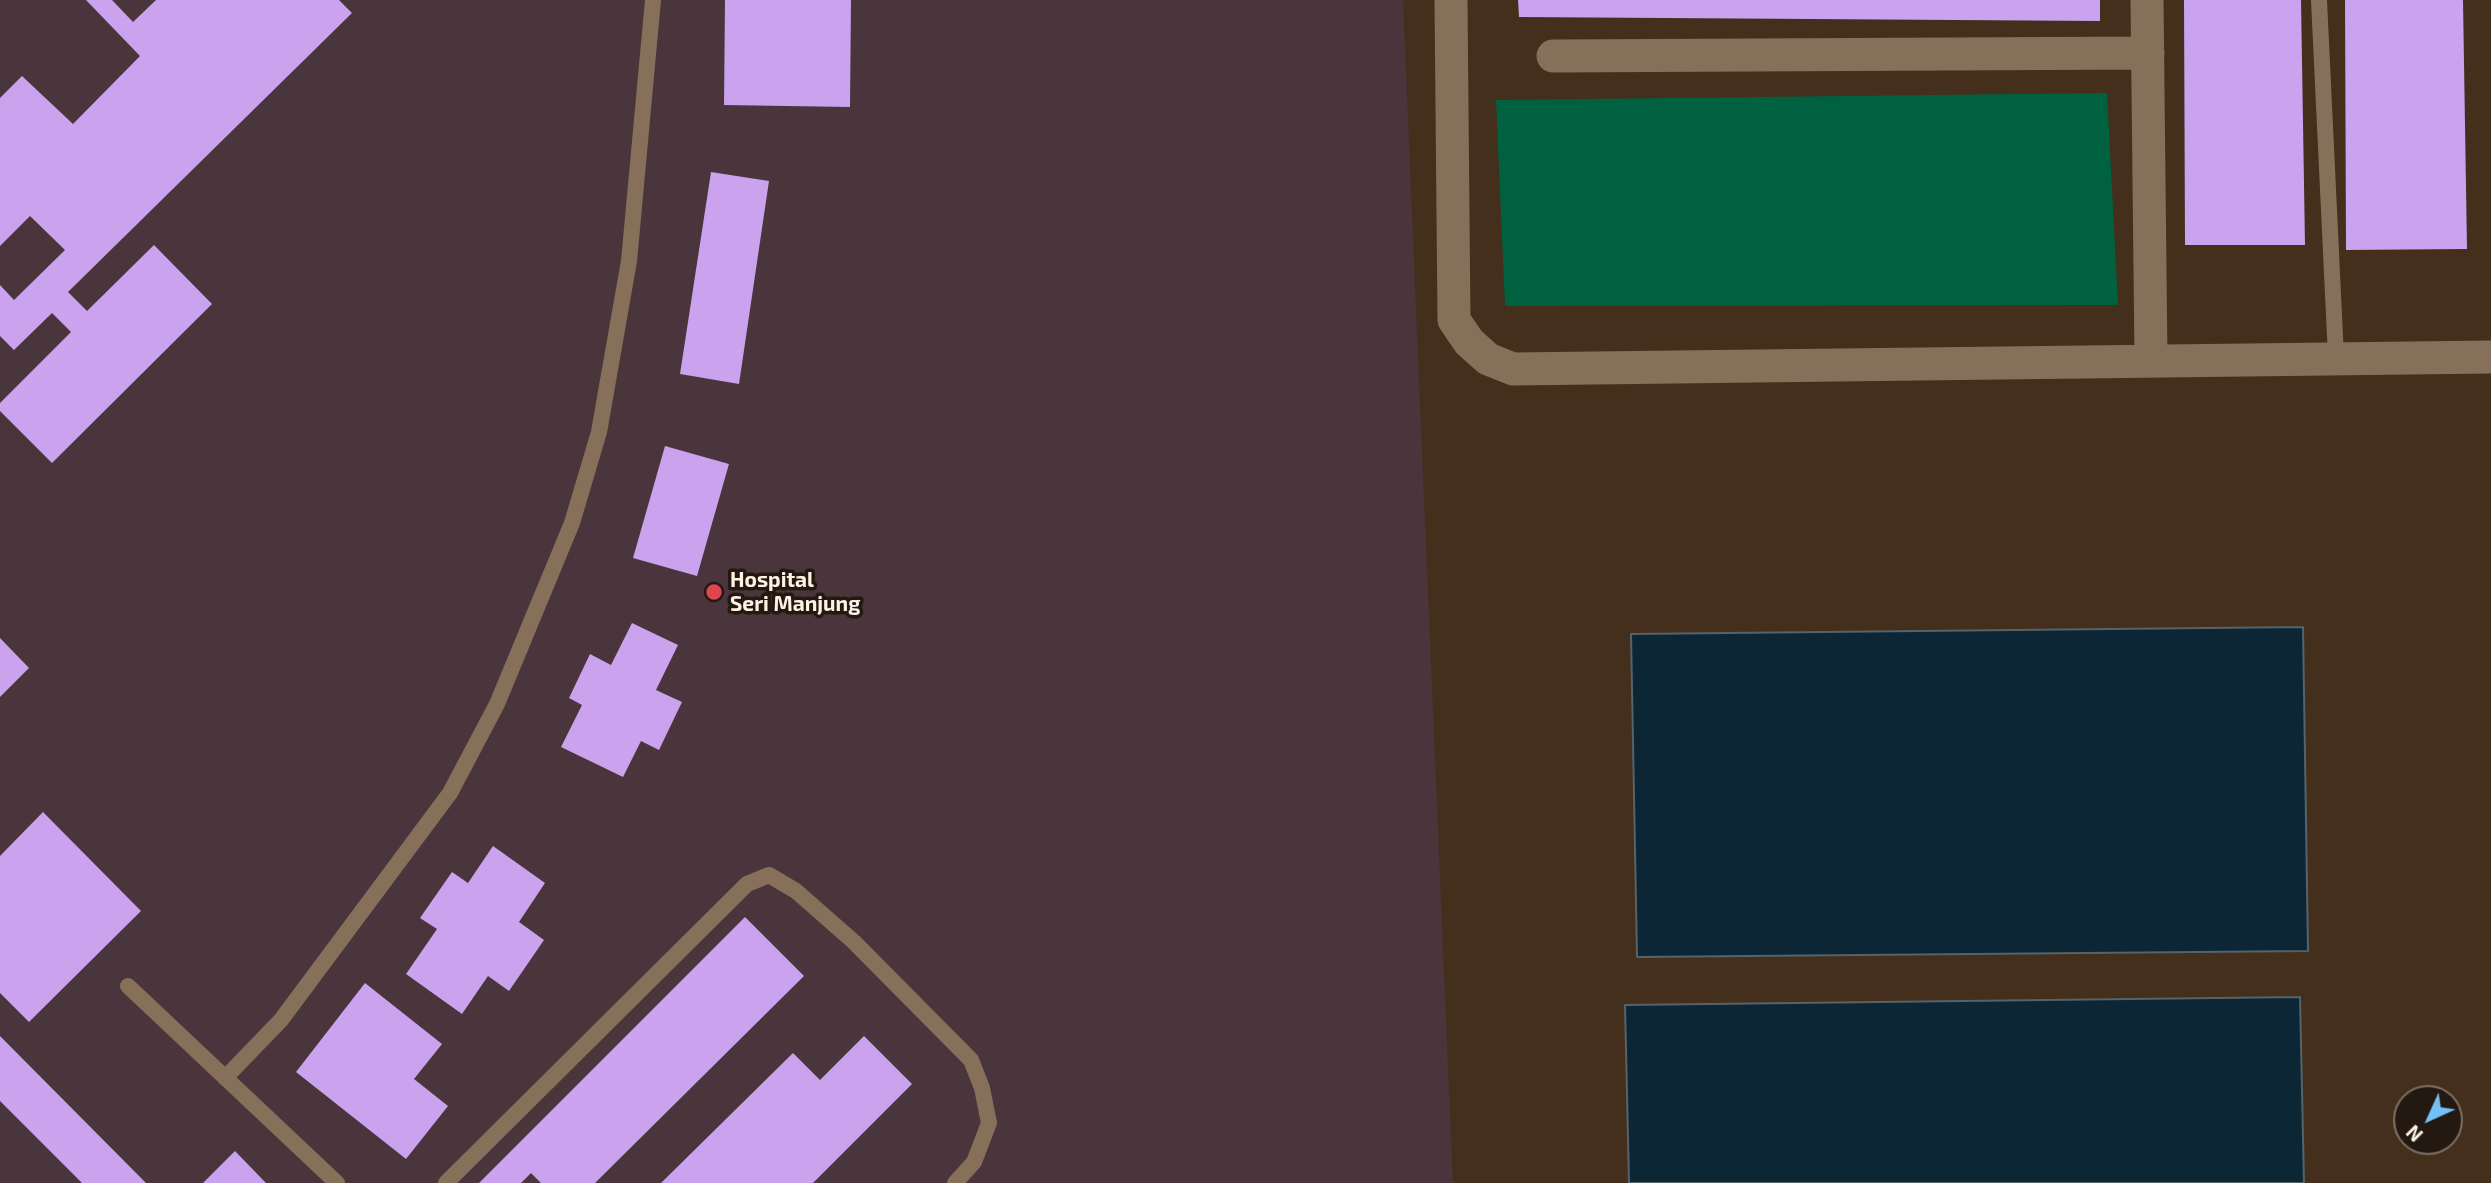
<!DOCTYPE html>
<style>
body{margin:0}
#map{position:relative;width:2491px;height:1183px;overflow:hidden;background:#432f1b;font-family:"Exo 2",sans-serif}
canvas{display:block}
.north{position:absolute;left:2393px;top:1085px;width:70px;height:70px;box-sizing:border-box;background:#231911;border:2px solid #7b6f66;border-radius:50%;rotate:225deg;font-size:19px;font-weight:700;line-height:28px;text-align:center;color:#fef1e5}
.north::after{content:'';display:block;margin:auto;width:24px;height:32px;background:#74c0f6;clip-path:polygon(50% 0,100% 100%,50% 72%,0 100%)}
</style>
<div id="map">
<canvas width="2491" height="1183"></canvas>
<div class="north">N</div>
</div>
<script>
const context = document.querySelector('canvas').getContext('2d');
context.lineJoin = 'round';
function fillPath(path, color) { context.fillStyle = color; context.fill(path, 'evenodd'); }
const poly = rows => new Path2D(rows.map(r => 'M' + r).join(''));
function stroke(path, color, width, dash) { context.strokeStyle = color; context.lineWidth = width; context.lineCap = dash ? 'butt' : 'round'; context.setLineDash(dash || []); context.stroke(path); }
function drawText(font, color, halo, rows, align = 'center') {
  context.font = font + ' "Exo 2",sans-serif'; context.lineWidth = 7; context.setLineDash([]); context.textBaseline = 'middle'; context.strokeStyle = halo; context.fillStyle = color; for (const [text, x, y, turn = 0] of rows) {
    context.save(); context.translate(x, y); context.rotate((+turn || 0) * Math.PI / 180); context.textAlign = isNaN(turn) ? turn : align; if (halo) context.strokeText(text, 0, 0); context.fillText(text, 0, 0); context.restore();
  }
}
fillPath(poly([
 [0,0,1403,0,1453,1183,0,1183]
]), '#49353b');
fillPath(poly([
 [2107,93,2118,305,1505,306,1496,100]
]), '#006141');
const water = poly([
 [2303,627,2308,951,1637,957,1631,634,2303,627],
 [2300,997,2304,1183,1629,1183,1625,1005,2300,997]
]);
fillPath(water, '#0c2636');
stroke(water, '#55636a', 2);
fillPath(poly([
 [86,0,112,0,133,22,156,0,339,0,352,13,68,292,87,311,154,245,212,304,52,463,0,411,0,403,71,332,52,313,14,350,0,336,0,285,14,300,65,250,30,216,0,246,0,98,22,76,73,124,140,56],
 [725,0,851,0,850,107,724,105],
 [1518,0,2100,0,2100,21,1519,17],
 [2184,0,2301,0,2305,245,2185,245],
 [2345,0,2463,0,2467,249,2346,250],
 [711,172,769,181,739,384,680,374],
 [665,446,729,464,697,576,633,558],
 [632,623,678,645,656,690,682,702,659,750,641,741,623,777,561,747,582,705,569,698,590,654,611,665],
 [0,638,29,668,0,697],
 [43,812,141,911,29,1022,0,993,0,856],
 [493,846,545,883,519,922,544,940,509,991,488,976,462,1014,406,974,437,929,420,918,452,872,468,883],
 [745,917,804,976,595,1183,541,1183,531,1173,521,1183,479,1183],
 [365,983,442,1044,414,1079,448,1106,406,1159,296,1072],
 [0,1036,146,1183,82,1183,0,1101],
 [864,1036,912,1084,813,1183,661,1183,793,1053,820,1080],
 [235,1151,266,1183,203,1183]
]), '#caa2ed');
stroke(poly([
 [2319,0,2336,357],
 [128,986,337,1183],
 [225,1078,281,1020,450,793,497,704,572,523,599,432,629,261,653,0],
 [446,1183,747,884,769,875,796,891,854,942,971,1060,982,1088,989,1123,974,1162,955,1183]
]), '#87705a', 16);
stroke(poly([
 [1451,0,1454,320,1469,342,1488,359,1513,369,2491,357],
 [2147,0,2151,359],
 [1553,56,2148,53]
]), '#87705a', 33);
for (const [x, y, r, color] of [
 [714,592,9,"#e0444e"]
]) { const dot = new Path2D(); dot.arc(x, y, r, 0, 2 * Math.PI); context.fillStyle = color; context.fill(dot); stroke(dot, '#231911', 2.5); }
drawText('bold 21px', '#fef1e5', '#231911', [
 ["Hospital",730,580],
 ["Seri Manjung",730,604]
], 'left');
</script>
